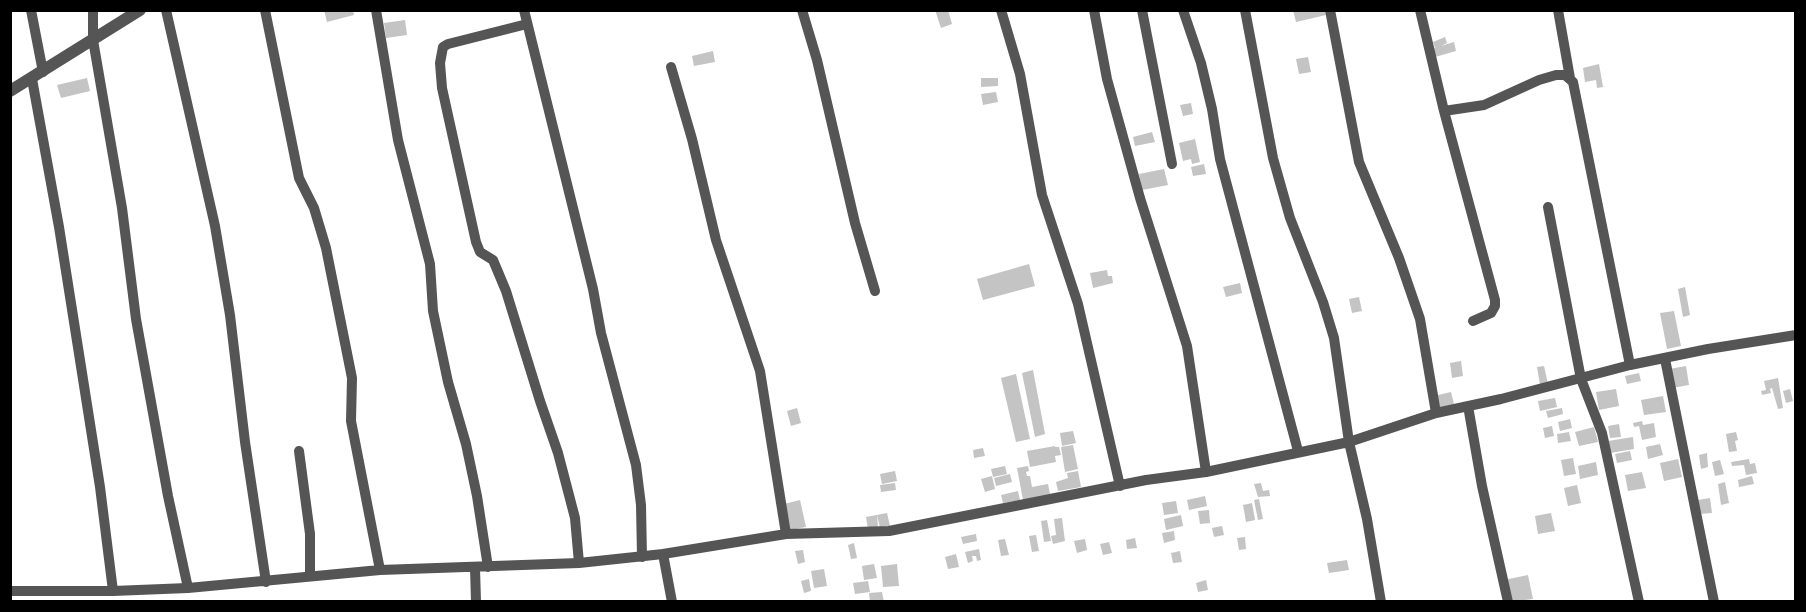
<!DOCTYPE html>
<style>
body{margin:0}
#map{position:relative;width:1806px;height:612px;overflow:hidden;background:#fff;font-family:Quicksand,sans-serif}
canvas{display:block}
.frame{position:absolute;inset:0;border:12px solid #000;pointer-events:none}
</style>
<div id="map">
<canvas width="1806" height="612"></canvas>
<div class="frame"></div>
</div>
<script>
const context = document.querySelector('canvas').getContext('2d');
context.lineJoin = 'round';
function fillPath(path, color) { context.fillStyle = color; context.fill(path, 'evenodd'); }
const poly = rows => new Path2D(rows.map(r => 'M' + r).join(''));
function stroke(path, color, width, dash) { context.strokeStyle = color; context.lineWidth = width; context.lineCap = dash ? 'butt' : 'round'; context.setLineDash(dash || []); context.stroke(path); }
fillPath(poly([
 [324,10,353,10,354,15,327,22],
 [935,10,948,10,952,24,941,28],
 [1293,10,1325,10,1326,15,1296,22],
 [405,20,407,35,386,38,384,23],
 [1445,37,1447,43,1441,46,1454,42,1456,51,1435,57,1433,48,1435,48,1433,42],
 [713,51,715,62,694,66,692,56],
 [1308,57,1311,72,1299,74,1296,59],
 [1599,64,1603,87,1597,88,1596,80,1585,82,1583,68],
 [87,78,90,91,61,98,57,85],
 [981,78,998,78,998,86,981,87],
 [996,92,998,102,983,105,981,94],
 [1191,103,1193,114,1183,116,1180,105],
 [1152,132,1155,142,1135,146,1133,137],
 [1195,139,1200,162,1192,164,1191,159,1183,161,1179,143],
 [1204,164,1206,174,1193,176,1191,167],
 [1164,169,1168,185,1142,190,1139,174],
 [1029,264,1035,286,983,300,977,279],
 [1107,270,1108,276,1112,276,1113,283,1093,288,1090,273],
 [1240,283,1242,293,1226,297,1223,287],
 [1685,287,1690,315,1683,317,1678,289],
 [1359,297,1362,311,1352,313,1349,299],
 [1674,311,1681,346,1667,349,1660,313],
 [1461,361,1463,376,1452,378,1450,363],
 [1544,366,1548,384,1540,385,1537,367],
 [1686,366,1689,385,1672,388,1669,369],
 [1033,370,1045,434,1035,437,1022,373],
 [1639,373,1641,381,1627,384,1625,376],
 [1016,374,1030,439,1016,442,1001,378],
 [1778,378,1783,408,1778,409,1772,388,1770,389,1771,393,1762,395,1761,391,1766,390,1764,381],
 [1616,389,1619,406,1599,410,1596,392],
 [1790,389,1793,401,1786,403,1783,391],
 [1451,392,1454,404,1437,408,1434,396],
 [1663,396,1666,412,1644,415,1641,400],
 [1555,398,1557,407,1540,411,1538,401],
 [797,408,801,423,791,426,787,411],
 [1562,408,1563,414,1548,418,1546,411],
 [1570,419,1572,428,1560,431,1558,422],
 [1642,421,1643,425,1654,423,1656,437,1642,440,1639,426,1634,427,1633,423],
 [1619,424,1621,437,1610,438,1608,426],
 [1552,426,1554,436,1545,438,1543,428],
 [1594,427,1598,442,1579,446,1575,432],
 [1073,431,1076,443,1062,446,1060,433],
 [1569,432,1571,441,1558,443,1557,434],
 [1736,432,1738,440,1735,441,1737,451,1729,452,1726,434],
 [1633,437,1634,449,1610,453,1608,441],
 [1660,444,1663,455,1648,459,1646,447],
 [1073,445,1078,469,1065,472,1061,447],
 [1055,446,1055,447,1059,447,1061,455,1055,456,1056,462,1030,467,1027,451],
 [983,448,985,456,974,458,973,450],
 [1630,451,1632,460,1617,463,1615,454],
 [1707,453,1708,467,1701,469,1699,455],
 [1573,458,1576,474,1564,476,1561,460],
 [1678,459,1682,477,1664,481,1660,463],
 [1749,459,1750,464,1755,463,1757,473,1746,475,1744,465,1732,466,1731,462],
 [1720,460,1724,474,1715,476,1712,462],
 [1596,462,1598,475,1580,479,1578,466],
 [1005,466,1007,474,993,477,991,469],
 [1028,466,1029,471,1026,472,1027,476,1030,476,1032,487,1048,484,1050,494,1023,500,1017,468],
 [895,471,897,481,882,484,880,474],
 [1078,471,1081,487,1058,491,1056,482,1068,478,1067,473],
 [1642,472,1646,488,1628,491,1625,475],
 [1010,474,1012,482,996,486,994,478],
 [992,476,995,489,985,492,981,479],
 [1752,476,1754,484,1739,487,1738,480],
 [1725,482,1729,503,1721,505,1718,484],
 [895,483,896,490,881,492,880,485],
 [1261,483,1263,491,1269,490,1270,496,1258,497,1254,484],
 [1577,485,1581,503,1568,506,1564,488],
 [1018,491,1020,500,1003,503,1001,495],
 [1205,496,1207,506,1189,510,1187,500],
 [1710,498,1712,513,1699,514,1698,500],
 [1259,499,1263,519,1258,520,1254,500],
 [800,500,806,527,789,530,784,504],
 [1176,501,1178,513,1164,515,1162,503],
 [1252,503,1255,520,1246,522,1243,505],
 [1209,510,1210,523,1200,524,1198,511],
 [887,513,890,526,880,528,877,515,878,527,868,529,866,517],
 [1551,513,1555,531,1538,534,1535,516],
 [1181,515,1183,526,1166,530,1164,519],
 [1062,518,1065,541,1053,544,1051,536,1056,535,1054,519],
 [1047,520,1051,541,1044,542,1041,521],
 [1222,526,1224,535,1214,537,1212,528],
 [1174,531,1175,540,1164,543,1162,533],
 [976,534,977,541,963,544,961,537],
 [1036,535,1039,551,1032,552,1029,536],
 [1245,537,1246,549,1239,550,1237,538],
 [1135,538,1137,548,1127,549,1126,540],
 [1005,539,1009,555,1001,556,998,540],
 [1085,539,1087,550,1077,553,1074,541],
 [1109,542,1112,553,1103,555,1100,544],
 [854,543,857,558,851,559,848,545],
 [979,549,981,560,977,561,976,556,972,556,973,561,968,563,965,552],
 [803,550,805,562,798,564,795,551],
 [1180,551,1182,562,1173,563,1171,553],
 [956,554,959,567,948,569,945,557],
 [1347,560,1349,570,1329,573,1327,563],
 [874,564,877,578,864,580,862,566],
 [897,564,899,586,883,587,881,566],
 [824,569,827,586,814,588,811,571],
 [1528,575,1533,599,1508,602,1504,580],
 [809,579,811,591,804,593,801,581],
 [1206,580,1208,590,1198,592,1196,583],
 [868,581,870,592,855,594,853,583],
 [882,592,884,602,870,602,869,593]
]), '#c4c4c4');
stroke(poly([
 [31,10,43,72],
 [93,10,93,40,122,208,136,319,168,496,188,588],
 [166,10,215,226,230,315,245,442,266,582],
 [265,10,299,178,314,208,326,248,352,378,351,421,380,570],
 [376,10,398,140,430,264,433,311,448,382,466,444,477,496,488,567],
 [524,10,593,289,601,333,636,465,641,505,642,557],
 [802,10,817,60,855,223,875,291],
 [1001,10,1020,74,1042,195,1078,304,1120,486],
 [1094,10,1107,79,1140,198,1187,346,1206,472],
 [1142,10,1172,164],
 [1183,10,1201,63,1212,109,1220,159,1298,451],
 [1245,10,1273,158,1290,218,1323,302,1334,338,1349,442,1367,519,1381,602],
 [1330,10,1359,162,1399,258,1420,319,1436,413],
 [1420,10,1444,111,1495,300,1495,306,1491,313,1473,321],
 [1558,10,1570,78],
 [527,24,448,44,443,47,440,63,442,88,476,242,480,252,493,260,506,291,540,401,558,453,575,518,579,563],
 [671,67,692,139,716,240,760,371,786,534],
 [32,79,59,227,100,487,113,591],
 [1444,111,1484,105,1539,80,1556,75,1565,75,1573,82,1630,365],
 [1548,207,1581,379,1602,433,1639,602],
 [1665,359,1714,602],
 [1468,406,1482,486,1508,602],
 [299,451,310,534,310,576],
 [663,554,672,602],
 [475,568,476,602],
 [10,591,113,591,188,588,380,570,579,563,663,554,786,534,889,531,1146,480,1206,472,1349,442,1436,413,1501,399,1630,365,1708,349,1796,335]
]), '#555', 10);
stroke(poly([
 [10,91,140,10]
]), '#555', 12);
</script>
